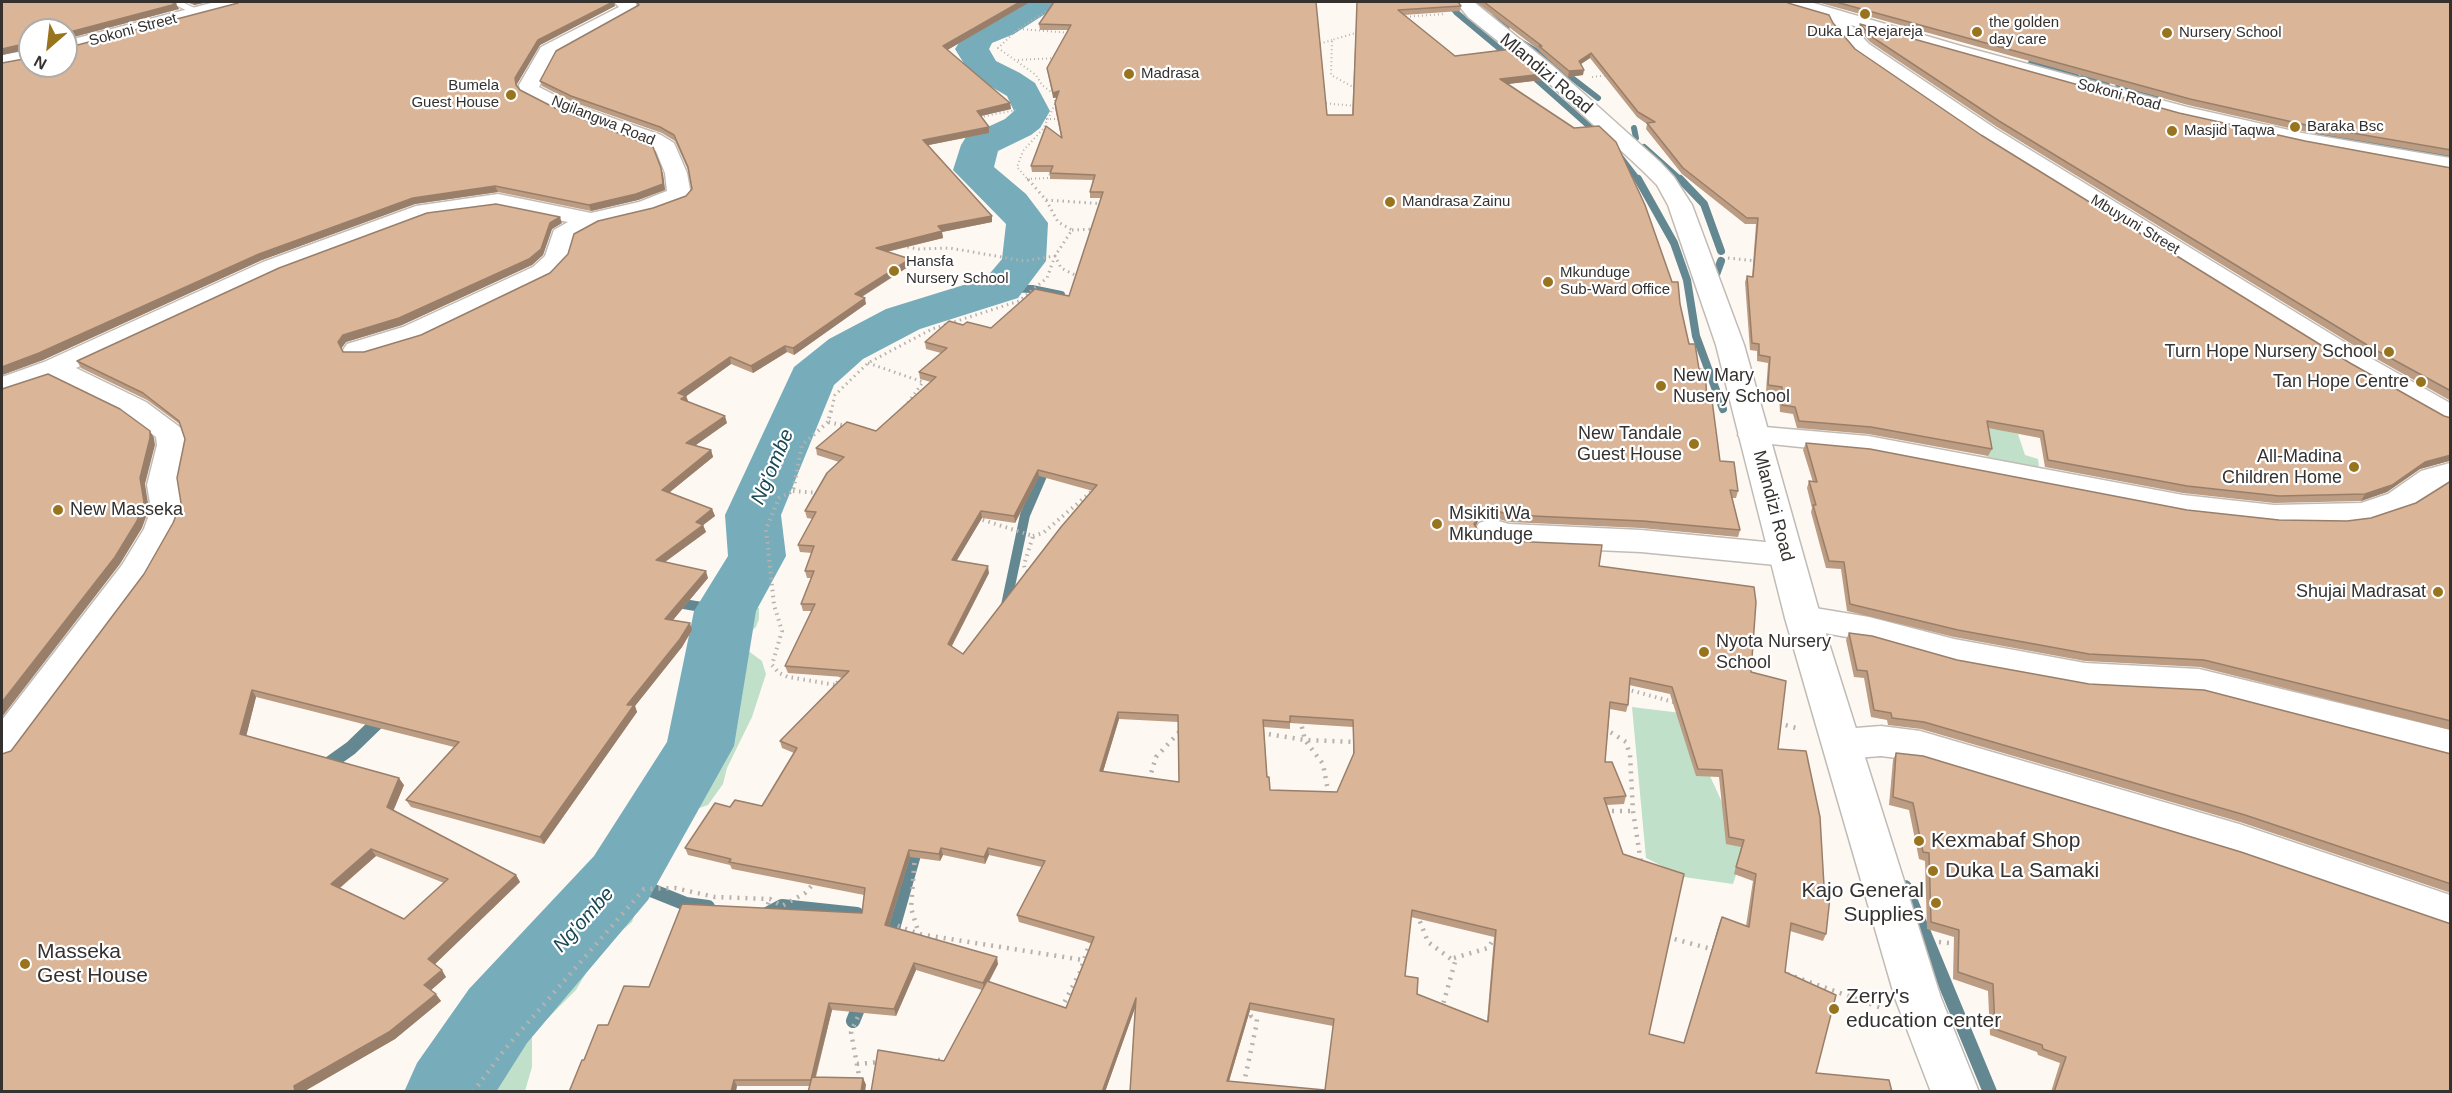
<!DOCTYPE html>
<style>
body{margin:0}
#map{position:relative;width:2452px;height:1093px;overflow:hidden;background:#fef8f3;font-family:Helvetica,sans-serif}
canvas{display:block}
.frame{position:absolute;inset:0;border:3px solid #34312f;pointer-events:none}
.north{position:absolute;left:18px;top:18px;width:60px;height:60px;box-sizing:border-box;background:#fff;border:2px solid #aeadac;border-radius:50%;rotate:208deg;font-size:16px;font-weight:700;line-height:24px;text-align:center;color:#34312f}
.north::after{content:'';display:block;margin:auto;width:21px;height:27px;background:#98741e;clip-path:polygon(50% 0,100% 100%,50% 72%,0 100%)}
</style>
<div id="map">
<canvas width="2452" height="1093"></canvas>
<div class="frame"></div>
<div class="north">N</div>
</div>
<script>
const context = document.querySelector('canvas').getContext('2d');
context.lineJoin = 'round';
function fillPath(path, color) { context.fillStyle = color; context.fill(path, 'evenodd'); }
const poly = rows => new Path2D(rows.map(r => 'M' + r).join(''));
function stroke(path, color, width, dash) { context.strokeStyle = color; context.lineWidth = width; context.lineCap = dash ? 'butt' : 'round'; context.setLineDash(dash || []); context.stroke(path); }
function drawText(font, color, halo, rows, align = 'center') {
  context.font = font + ' Helvetica,sans-serif'; context.lineWidth = 4.5; context.setLineDash([]); context.textBaseline = 'middle'; context.strokeStyle = halo; context.fillStyle = color; for (const [text, x, y, turn = 0] of rows) {
    context.save(); context.translate(x, y); context.rotate((+turn || 0) * Math.PI / 180); context.textAlign = isNaN(turn) ? turn : align; if (halo) context.strokeText(text, 0, 0); context.fillText(text, 0, 0); context.restore();
  }
}
fillPath(poly([
 [1981,425,2018,434,2025,455,2038,459,2039,466,2030,469,1988,463],
 [747,608,759,608,759,619,756,627,743,638,747,650,762,661,766,674,752,717,727,768,723,784,708,805,680,815,679,834,663,854,637,860,630,844,690,740,713,642,704,637,715,627,719,619,735,610],
 [1632,707,1681,713,1744,850,1733,884,1684,877,1646,858],
 [614,886,644,889,632,922,601,948,576,990,532,1034,532,1067,525,1091,489,1091,493,1085,482,1091,428,1091,436,1074,501,1000,573,950,602,914]
]), '#c0e0ca');
stroke(poly([
 [1448,2,1457,13,1511,58],
 [1495,13,1505,23,1508,34,1541,54,1598,98],
 [2031,63,2077,77],
 [1528,72,1599,135],
 [2082,78,2107,85],
 [2117,88,2157,99],
 [1634,128,1636,138],
 [2317,136,2450,156],
 [1644,147,1682,181],
 [1619,155,1639,181]
]), '#638891', 6);
stroke(poly([
 [1638,179,1674,243,1687,280,1696,336,1723,409],
 [1680,179,1704,204,1721,251],
 [1715,286,1714,280,1721,261],
 [1002,288,1032,289,1061,295]
]), '#638891', 8);
stroke(poly([
 [672,602,725,611],
 [1005,610,1025,515,1047,464]
]), '#638891', 10);
stroke(poly([
 [323,768,351,748,382,718],
 [621,878,686,904,708,907],
 [1905,887,1990,1092],
 [765,915,782,906,857,914],
 [890,939,917,844],
 [853,1021,862,999]
]), '#638891', 14);
fillPath(poly([
 [1021,2,1058,2,1053,9,1014,34,992,43,989,49,996,61,1020,73,1035,83,1050,111,1040,128,1031,135,998,151,994,167,1026,194,1048,223,1046,261,1018,298,920,329,863,359,834,385,781,515,786,556,756,611,734,746,648,900,527,1043,496,1092,404,1092,417,1063,469,989,594,856,667,742,694,611,728,556,725,515,794,367,829,339,886,309,986,278,1002,259,1006,224,953,170,961,145,966,137,1005,119,1014,111,1007,96,971,75,955,49,967,30,990,20,1021,2]
]), '#77adbb');
const lane = poly([
 [169,2,182,2,203,12,194,14,169,2]
]);
const street = poly([
 [215,2,243,2,240,6,66,53,66,41,215,2],
 [614,2,635,2,638,9,556,55,539,87,572,104,661,135,674,143,687,173,691,195,687,200,654,212,599,225,574,239,569,259,551,277,423,339,367,356,357,358,347,356,343,350,347,344,403,327,533,267,545,256,554,230,568,222,498,208,429,217,281,272,76,368,146,402,181,428,187,445,179,485,183,509,176,529,147,580,16,757,2,762,2,720,122,565,144,529,151,509,147,485,157,445,156,437,126,414,53,378,2,396,2,377,44,362,263,262,416,206,498,194,591,213,639,202,667,191,665,173,656,151,645,145,558,112,523,94,520,90,519,85,541,47,619,7,614,2],
 [1784,2,1810,2,1961,46,2187,107,2302,133,2450,158,2450,172,2302,145,2177,116,1851,25,1869,44,1996,129,2367,356,2450,403,2450,424,2440,421,2347,368,1980,139,1855,52,1833,27,1829,18,1787,6,1784,2],
 [30,50,30,62,2,67,2,55,30,50],
 [1753,426,1868,436,2183,495,2274,505,2361,503,2388,494,2421,471,2450,463,2450,482,2410,508,2365,523,2342,526,2274,525,2183,515,1868,454,1742,441,1738,435,1742,429,1753,426],
 [1491,519,1509,524,1641,530,1786,544,1798,547,1803,555,1798,563,1786,566,1641,552,1507,546,1479,537,1475,530,1479,523,1491,519],
 [1803,606,1869,617,1954,639,2085,663,2199,669,2450,730,2450,760,2199,695,2085,689,1954,665,1869,641,1791,627,1785,618,1791,609,1803,606],
 [1881,726,1920,731,2239,824,2450,895,2450,931,2236,857,1920,761,1881,756,1843,759,1829,754,1824,744,1829,734,1843,729,1881,726]
]);
const secondary = poly([
 [1456,2,1474,2,1553,66,1660,162,1674,177,1692,205,1744,345,1821,618,1941,998,1979,1092,1931,1092,1895,998,1785,618,1716,345,1668,205,1657,185,1644,172,1539,74,1468,17,1456,2]
]);
stroke(lane, '#c1bbb6', 2);
stroke(street, '#c1bbb6', 3);
stroke(secondary, '#c1bbb6', 3);
stroke(poly([
 [1402,17,1446,14],
 [1019,29,1072,33],
 [1316,45,1332,40],
 [1018,60,1055,58],
 [1592,77,1609,75],
 [1355,88,1331,75,1332,40,1359,32],
 [1322,103,1356,106],
 [976,118,1016,110],
 [1046,119,1061,119],
 [1027,179,1048,178,1051,171],
 [1029,181,1017,167,1023,151,1043,129,1055,104,1055,95,1042,85,1036,75,998,48,1018,29,1050,9,1055,2]
]), '#b7b2ae', 2, [1, 3]);
stroke(poly([
 [1046,200,1105,204],
 [1072,230,1095,229],
 [902,246,919,249,950,248,1024,261,1055,256,1061,268,1079,277],
 [1728,258,1756,261],
 [868,363,923,382,907,404],
 [831,412,835,395,868,363,932,329,1019,301,1047,278,1055,256,1072,230,1058,222,1046,200,1028,179]
]), '#b7b2ae', 3, [1.5, 4]);
stroke(poly([
 [831,411,828,422,846,426],
 [828,422,802,445,793,491,779,498,766,529,774,605,782,631,772,665,779,673,788,677,836,685],
 [793,491,820,493],
 [977,518,1033,536,1024,565,1025,571,1029,573],
 [1033,536,1043,533,1091,492],
 [839,687,836,685,842,674],
 [1626,689,1677,703]
]), '#b7b2ae', 4, [1.5, 4.5]);
stroke(poly([
 [1300,719,1305,740,1323,764,1329,796],
 [1778,723,1800,729],
 [1604,728,1626,742,1630,755,1633,811,1641,863],
 [1261,733,1305,740,1355,742],
 [1149,780,1156,757,1183,728],
 [1604,811,1633,811],
 [915,855,911,908,919,934],
 [765,912,770,899],
 [1417,914,1428,942,1455,962,1442,1008],
 [894,931,896,925,919,934,1083,960],
 [1667,937,1715,950],
 [1939,942,1958,944],
 [1454,958,1488,948,1495,937],
 [1787,974,1882,1008],
 [1061,1009,1080,972,1091,939],
 [930,1060,949,1060],
 [857,1064,880,1062],
 [860,1081,851,1032,861,1010],
 [473,1092,505,1049,644,889,675,888,715,897,770,899,782,906,805,893,815,882],
 [1242,1092,1256,1027,1257,1019,1251,1016,1253,1007]
]), '#b7b2ae', 4.5, [2, 6]);
fillPath(lane, '#fff');
fillPath(street, '#fff');
fillPath(secondary, '#fff');
fillPath(poly([
 [2,2,171,2,176,4,179,9,66,39,66,30,30,30,30,66,66,66,66,48,238,3,239,2,614,2,615,6,540,45,517,84,517,87,520,90,555,108,653,147,663,174,665,190,638,200,591,211,498,192,415,204,262,260,43,360,2,375,2,63,29,58,28,49,2,55],
 [186,2,208,2,194,5],
 [636,2,1030,2,947,50,1010,103,1011,109,980,116,989,133,928,145,992,216,992,222,942,232,943,238,887,252,911,265,862,297,866,304,794,355,787,352,753,373,731,364,686,396,688,402,727,423,695,445,711,450,713,457,670,492,712,509,715,516,703,525,706,532,665,562,708,578,673,620,692,630,682,647,635,706,637,712,544,844,411,807,406,800,454,747,256,697,246,736,404,785,393,811,516,875,520,882,435,964,446,977,431,990,441,1001,395,1039,303,1092,2,1092,11,751,144,574,173,523,181,503,185,439,181,425,147,400,81,368,77,361,562,223,552,229,543,255,532,265,402,325,346,342,341,348,343,352,364,352,421,335,550,273,653,208,686,196,692,189,688,170,675,141,662,133,573,102,542,86,540,81,638,5],
 [376,856,444,883,404,919,340,888],
 [1054,2,1327,115,1352,115,1357,2,1461,6,1460,11,1404,15,1455,56,1542,80,1507,84,1680,304,1689,344,1699,369,1707,399,1720,461,1738,491,1736,498,1732,498,1740,530,1738,537,1641,528,1509,522,1492,517,1478,521,1476,526,1479,532,1508,541,1599,566,1751,672,1778,749,1826,934,1823,941,1790,931,1785,972,1816,1073,1892,1092,1130,1092,1135,1008,1105,1092,871,1092,944,1061,982,990,916,970,896,1016,832,1010,816,1077,863,1078,866,1085,810,1086,737,1086,584,1060,608,1025,649,987,862,913,864,895,732,869,730,865,688,855,685,848,730,807,762,806,794,753,782,748,780,741,843,677,788,673,785,666,812,611,803,611,801,604,811,578,807,578,805,571,812,553,800,552,798,545,813,519,807,518,805,511,839,462,817,455,816,448,876,431,931,382,920,379,919,372,941,353,926,349,925,342,963,325,991,328,1069,296,1101,198,1090,198,1090,192,1093,180,1050,179,1050,172,1032,172,1031,166,1061,137,1055,108,1055,103,1057,97,1053,98,1047,68,1068,30,1040,30,1039,24],
 [1039,476,1093,491,963,654,952,646,989,573,956,561,982,518,1015,523],
 [1629,685,1670,694,1696,776,1719,777,1726,844,1741,847,1734,874,1753,881,1746,926,1722,917,1719,924,1684,1043,1649,1034,1607,805,1624,804,1626,796,1605,762,1610,709,1626,712,1628,705],
 [1119,719,1178,722,1179,782,1103,772],
 [1290,723,1353,727,1353,755,1337,792,1270,790,1267,777,1264,727,1290,729],
 [943,855,985,864,989,855,1042,867,1017,915,1019,922,1091,943,1066,1008,989,982,998,964,889,926,910,857,940,861],
 [1411,917,1494,937,1487,1021,1417,994,1405,976],
 [1250,1010,1333,1026,1325,1090,1229,1081],
 [1476,2,1787,2,1788,3,1833,23,1855,49,1981,135,2350,363,2444,416,2451,418,2451,462,2449,461,2420,469,2387,492,2361,501,2274,503,2183,493,2045,467,2040,438,1988,428,1992,449,1988,456,1868,434,1797,428,1793,414,1780,412,1779,394,1766,391,1768,363,1757,361,1757,351,1750,350,1745,282,1747,276,1752,277,1756,224,1745,224,1682,174,1646,129,1647,124,1637,117,1590,58,1581,64,1583,75,1568,77,1539,51,1539,50],
 [1817,2,2451,2,2451,156,2302,131,2188,105],
 [1860,24,2179,113,2305,141,2451,168,2451,401,2368,354,1997,127,1870,42,1858,29],
 [1806,443,2187,510,2279,520,2347,521,2371,518,2416,503,2451,481,2451,730,2200,667,2085,661,1954,637,1847,611,1841,569,1826,568,1811,512,1812,508,1807,488,1809,481,1813,482,1803,450],
 [1849,633,1957,660,2451,754,2451,893,2240,822,1921,729,1888,725,1887,720,1871,717,1864,678,1854,677,1846,640],
 [1896,753,2451,1092,2051,1092,2060,1063,2038,1055,2037,1052,1990,1035,1988,991,1953,979,1954,937,1927,929,1925,861,1919,859,1909,810,1889,805,1893,760]
]), '#bc9c82');
fillPath(poly([
 [192,2,208,2,194,5],
 [614,2,615,6,540,45,517,84,518,90,515,78,538,40],
 [1020,2,1030,2,944,52,943,46],
 [176,4,179,9,66,39,66,33],
 [28,43,30,49,2,55,2,49],
 [1591,53,1590,58,1578,66,1579,61],
 [1584,70,1583,75,1568,77,1569,71],
 [1543,74,1542,80,1500,85,1500,79],
 [1059,91,1060,97,1053,98,1053,93],
 [1010,103,1011,109,977,117,977,111],
 [989,127,989,133,924,146,923,140],
 [661,168,663,174,665,190,638,200,591,211,589,205],
 [495,186,498,192,415,204,262,260,43,360,2,375,2,367,259,254,413,198],
 [992,216,992,222,942,232,943,238,877,254,876,248,938,226],
 [560,217,562,223,552,229,543,255,532,265,402,325,346,342,341,349,338,342,343,335],
 [910,259,911,265,856,300,855,294],
 [865,298,866,304,794,355,793,348],
 [785,346,787,352,753,373,751,366],
 [730,357,731,364,681,400,678,393],
 [686,396,689,403,681,399],
 [725,416,727,423,689,450,686,443],
 [150,431,154,438,155,445,145,484,149,509,142,528,120,564,2,717,2,702,140,478],
 [711,450,713,457,665,496,662,490],
 [2451,455,2451,459,2449,461,2420,469,2387,492,2361,501,2365,494,2425,462],
 [1038,470,1039,476,1015,523,1014,516],
 [712,509,715,516,698,529,696,522],
 [1493,510,1492,517,1478,521,1473,531,1474,524,1479,514],
 [981,511,982,518,953,567,952,560],
 [703,525,706,532,658,567,656,560],
 [988,566,989,573,949,651,948,644],
 [706,571,708,578,668,626,665,619],
 [690,623,692,630,682,647,635,706,637,712,544,844,540,837,627,705],
 [252,690,256,697,245,741,240,734],
 [1118,712,1119,719,1101,778,1100,771],
 [399,778,404,785,392,814,387,807],
 [941,848,943,855,940,861,939,854],
 [988,848,989,855,985,864,984,857],
 [371,849,376,856,336,891,331,884],
 [909,850,910,857,887,932,885,925],
 [516,875,520,882,433,966,428,959],
 [997,957,998,964,984,990,983,983],
 [914,963,916,970,896,1016,894,1009],
 [442,970,446,977,429,992,424,985],
 [436,994,441,1001,395,1039,303,1092,295,1092,294,1086],
 [1136,998,1136,1005,1105,1092,1102,1092],
 [829,1003,832,1010,813,1086,811,1080],
 [1250,1003,1250,1010,1227,1088,1227,1081],
 [863,1078,866,1085,865,1092,861,1092],
 [734,1080,737,1086,736,1092,731,1092]
]), '#997f6a');
const building = poly([
 [2,2,171,2,176,4,66,33,66,30,30,30,30,66,66,66,66,48,238,3,239,2,613,2,538,40,515,78,516,85,520,90,555,108,653,147,661,168,663,184,636,194,589,205,495,186,413,198,259,254,39,353,2,367,2,63,29,58,28,43,2,49,2,2],
 [637,2,1020,2,943,46,1010,103,977,111,989,127,923,140,992,216,938,226,942,231,876,248,910,259,855,294,865,298,793,348,785,346,751,366,730,357,678,393,686,396,681,399,725,416,686,443,711,450,662,490,712,509,696,522,703,525,656,560,706,571,665,619,690,623,680,639,627,705,634,705,540,837,406,800,459,742,252,690,240,734,399,778,387,807,516,875,428,959,442,970,424,985,436,994,389,1032,294,1086,295,1092,2,1092,2,754,11,751,144,574,173,523,181,503,177,478,185,439,179,421,143,393,77,361,279,268,427,213,496,204,560,217,550,223,541,249,529,259,399,318,343,335,338,342,343,352,364,352,421,335,550,273,568,254,574,234,598,221,653,208,686,196,692,189,688,167,674,135,660,127,571,96,540,81,556,51,639,5,637,2],
 [371,849,448,879,404,919,331,884,371,849],
 [1054,2,1316,2,1327,115,1353,115,1357,2,1458,2,1461,6,1398,10,1455,56,1512,49,1543,74,1500,79,1574,128,1599,126,1616,142,1645,205,1672,282,1678,282,1680,304,1689,344,1695,344,1699,369,1705,370,1707,399,1712,400,1720,461,1734,462,1738,491,1730,490,1740,530,1643,521,1511,515,1493,510,1479,514,1474,524,1479,532,1508,541,1602,545,1599,566,1754,587,1756,602,1751,672,1786,681,1778,749,1806,751,1820,817,1824,886,1831,888,1826,934,1791,923,1785,972,1836,995,1816,1073,1889,1080,1892,1092,1130,1092,1136,998,1102,1092,871,1092,878,1050,944,1061,987,981,1066,1008,1094,937,1017,915,1045,861,988,848,984,857,941,848,939,854,909,850,885,925,997,957,983,983,914,963,894,1009,829,1003,811,1080,734,1080,731,1092,569,1092,582,1060,584,1060,598,1025,608,1025,624,986,649,987,682,904,862,913,865,888,729,862,731,859,685,848,715,803,730,807,735,800,762,806,797,748,780,741,849,671,785,666,815,604,801,604,814,571,805,571,814,546,798,545,816,512,805,511,827,473,844,457,816,448,847,422,876,431,936,377,919,372,947,348,925,342,949,321,963,325,967,322,991,328,1035,289,1069,296,1103,192,1090,192,1095,175,1050,173,1053,166,1031,166,1046,126,1062,138,1055,103,1059,91,1053,93,1047,68,1071,25,1039,24,1054,2],
 [1038,470,1097,485,1061,527,963,654,948,644,988,566,952,560,981,511,1014,516,1038,470],
 [1630,678,1672,687,1698,769,1722,770,1729,837,1744,840,1736,867,1756,874,1749,927,1722,917,1684,1043,1649,1034,1684,874,1623,854,1604,798,1626,796,1612,762,1605,762,1610,702,1628,705,1630,678],
 [1118,712,1178,715,1179,782,1100,771,1118,712],
 [1290,716,1353,720,1354,753,1337,792,1270,790,1269,777,1267,777,1263,720,1290,722,1290,716],
 [1412,910,1496,930,1488,1022,1417,994,1418,978,1405,976,1412,910],
 [1250,1003,1334,1019,1325,1090,1227,1081,1250,1003],
 [1484,2,1787,2,1788,3,1829,15,1833,23,1855,49,1981,135,2350,363,2444,416,2451,418,2451,455,2425,462,2392,485,2365,494,2279,496,2187,486,2048,460,2043,431,1987,421,1992,449,1871,427,1799,421,1795,407,1782,405,1782,387,1768,385,1770,357,1759,355,1759,344,1752,343,1747,276,1753,277,1758,218,1747,218,1683,168,1647,123,1655,122,1638,112,1591,53,1579,61,1584,70,1569,71,1539,46,1542,46,1484,2],
 [1836,2,2451,2,2451,150,2306,125,2190,99,1836,2],
 [1860,24,2179,113,2305,141,2451,168,2451,391,2372,348,1999,121,1872,37,1860,24],
 [48,374,120,409,150,431,150,438,140,478,144,502,137,521,115,557,2,702,2,389,48,374],
 [1806,443,1870,449,2187,510,2279,520,2347,521,2371,518,2416,503,2451,481,2451,721,2204,660,2089,654,1958,630,1850,604,1844,562,1829,561,1813,505,1816,505,1809,481,1817,482,1806,443],
 [1849,633,1872,636,1957,660,2089,684,2204,690,2451,754,2451,884,2245,815,1924,722,1892,718,1891,713,1874,710,1867,671,1857,670,1849,633],
 [1896,753,1923,756,2241,852,2451,924,2451,1092,2054,1092,2066,1057,2043,1049,2042,1045,1995,1029,1993,984,1958,972,1959,930,1931,922,1929,853,1923,852,1913,803,1893,797,1896,753],
 [812,1077,863,1078,861,1092,808,1092,812,1077]
]);
fillPath(building, '#dbb597');
stroke(building, '#997f6a', 1.5);
for (const [x, y, r, color] of [
 [1865,14,6,"#98741e"],
 [1977,32,6,"#98741e"],
 [2167,33,6,"#98741e"],
 [1129,74,6,"#98741e"],
 [511,95,6,"#98741e"],
 [2295,127,6,"#98741e"],
 [2172,131,6,"#98741e"],
 [1390,202,6,"#98741e"],
 [894,271,6,"#98741e"],
 [1548,282,6,"#98741e"],
 [2389,352,6,"#98741e"],
 [2421,382,6,"#98741e"],
 [1661,386,6,"#98741e"],
 [1694,444,6,"#98741e"],
 [2354,467,6,"#98741e"],
 [58,510,6,"#98741e"],
 [1437,524,6,"#98741e"],
 [2438,592,6,"#98741e"],
 [1704,652,6,"#98741e"],
 [1919,841,6,"#98741e"],
 [1933,871,6,"#98741e"],
 [1936,903,6,"#98741e"],
 [25,964,6,"#98741e"],
 [1834,1009,6,"#98741e"]
]) { const dot = new Path2D(); dot.arc(x, y, r, 0, 2 * Math.PI); context.fillStyle = color; context.fill(dot); stroke(dot, '#fff', 2); }
drawText('15px', '#34312f', '#fff', [
 ["the golden",1989,23],
 ["day care",1989,40],
 ["Duka La Rejareja",1865,32,"center"],
 ["Nursery School",2179,33],
 ["Madrasa",1141,74],
 ["Bumela",499,86,"right"],
 ["Guest House",499,103,"right"],
 ["Baraka Bsc",2307,127],
 ["Masjid Taqwa",2184,131],
 ["Mandrasa Zainu",1402,202],
 ["Hansfa",906,262],
 ["Nursery School",906,279],
 ["Mkunduge",1560,273],
 ["Sub-Ward Office",1560,290]
], 'left');
drawText('15px', '#34312f', '#fff', [
 ["Sokoni Street",133,30,-15],
 ["Sokoni Road",2119,95,15],
 ["Ngilangwa Road",603,121,22],
 ["Mbuyuni Street",2135,225,31]
]);
drawText('18px', '#34312f', '#fff', [
 ["Mlandizi Road",1546,74,40],
 ["Mlandizi Road",1773,506,75]
]);
drawText('18px', '#34312f', '#fff', [
 ["Turn Hope Nursery School",2377,352],
 ["New Mary",1673,376,"left"],
 ["Nusery School",1673,397,"left"],
 ["Tan Hope Centre",2409,382],
 ["New Tandale",1682,434],
 ["Guest House",1682,455],
 ["All-Madina",2342,457],
 ["Children Home",2342,478],
 ["New Masseka",70,510,"left"],
 ["Msikiti Wa",1449,514,"left"],
 ["Mkunduge",1449,535,"left"],
 ["Shujai Madrasat",2426,592],
 ["Nyota Nursery",1716,642,"left"],
 ["School",1716,663,"left"]
], 'right');
drawText('italic 20px', '#184853', '#fff', [
 ["Ng'ombe",773,467,-67],
 ["Ng'ombe",584,920,-48]
]);
drawText('21px', '#34312f', '#fff', [
 ["Kexmabaf Shop",1931,841],
 ["Duka La Samaki",1945,871],
 ["Kajo General",1924,891,"right"],
 ["Supplies",1924,915,"right"],
 ["Masseka",37,952],
 ["Gest House",37,976],
 ["Zerry's",1846,997],
 ["education center",1846,1021]
], 'left');
</script>
